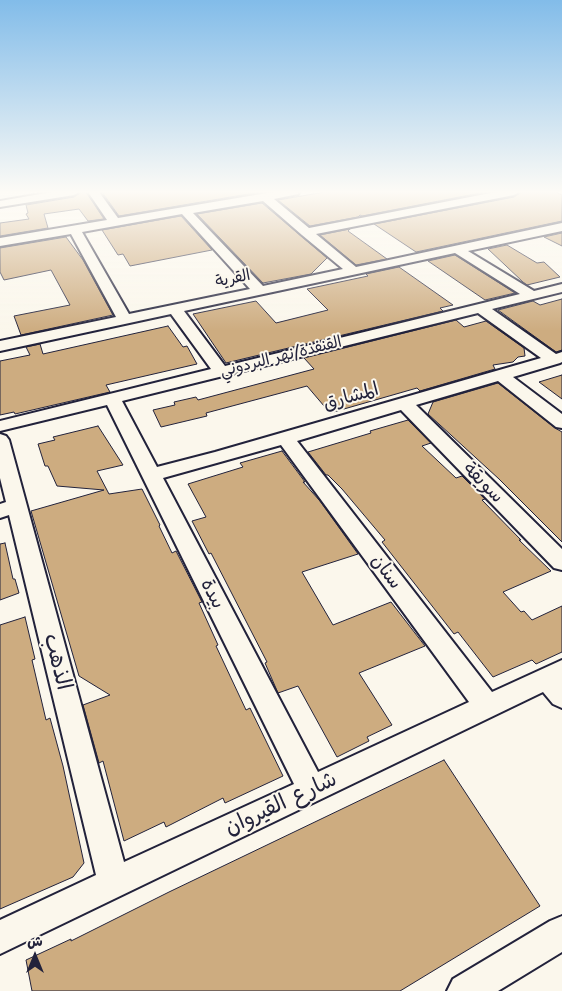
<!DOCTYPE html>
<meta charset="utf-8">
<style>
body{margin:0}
#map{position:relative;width:562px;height:991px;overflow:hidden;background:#fbf7ec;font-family:"Shantell Sans","Playpen Sans Arabic",sans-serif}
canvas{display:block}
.north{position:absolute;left:10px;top:931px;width:50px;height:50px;-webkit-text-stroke:4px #fbf7ec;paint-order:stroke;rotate:0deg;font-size:14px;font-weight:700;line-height:20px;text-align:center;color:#22223b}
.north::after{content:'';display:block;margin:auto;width:18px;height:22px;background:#22223b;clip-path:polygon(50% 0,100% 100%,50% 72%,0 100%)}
</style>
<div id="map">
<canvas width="562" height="991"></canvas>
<div class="north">ش</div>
</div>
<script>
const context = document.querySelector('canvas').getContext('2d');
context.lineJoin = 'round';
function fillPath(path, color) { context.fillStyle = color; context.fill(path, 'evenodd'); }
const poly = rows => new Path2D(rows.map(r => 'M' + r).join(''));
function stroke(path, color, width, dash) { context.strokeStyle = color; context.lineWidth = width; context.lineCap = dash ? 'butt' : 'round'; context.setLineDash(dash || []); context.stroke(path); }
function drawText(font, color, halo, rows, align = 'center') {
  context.font = font + ' "Shantell Sans","Playpen Sans Arabic",sans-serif'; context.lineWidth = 4; context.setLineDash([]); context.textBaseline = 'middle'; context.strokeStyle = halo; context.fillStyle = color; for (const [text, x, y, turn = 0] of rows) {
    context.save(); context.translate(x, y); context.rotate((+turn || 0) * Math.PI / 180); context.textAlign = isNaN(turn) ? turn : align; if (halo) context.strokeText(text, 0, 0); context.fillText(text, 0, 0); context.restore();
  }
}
const building = poly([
 [81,192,86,192,104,219,88,221,79,209,44,214,48,228,0,236,0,223,29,219,26,214,28,213,26,205,74,197,81,192],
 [102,192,260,192,119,216,102,192],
 [325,192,485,192,362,216,360,215,358,217,310,226,278,200,325,192],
 [521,192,556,192,562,195,562,221,416,252,374,224,514,197,521,192],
 [262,203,327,258,311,274,263,283,197,214,262,203],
 [181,216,212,250,130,266,123,254,118,255,102,230,181,216],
 [350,229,348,231,387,259,356,265,320,235,350,229],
 [562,233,562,246,544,237,562,233],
 [66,237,83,260,113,315,21,335,14,316,70,305,51,270,4,280,0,272,0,248,66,237],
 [507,245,537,263,544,262,560,277,527,285,523,282,488,249,507,245],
 [455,255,515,293,485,300,428,261,455,255],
 [399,267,453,305,440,308,443,311,226,363,193,314,256,301,276,323,328,310,307,289,368,276,366,274,399,267],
 [562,299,562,350,556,352,498,310,533,301,540,305,562,299],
 [456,320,464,327,486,321,524,348,525,356,518,357,513,362,493,365,495,369,420,391,417,388,330,413,307,386,206,413,207,416,161,427,153,410,175,405,174,402,196,397,198,400,314,369,304,358,456,320],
 [168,326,183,347,187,346,197,364,106,385,110,392,15,414,14,412,0,415,0,361,30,355,26,347,40,344,43,354,168,326],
 [562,375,562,399,539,382,562,375],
 [498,383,555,428,562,432,562,542,499,479,428,414,433,402,498,383],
 [408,420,431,443,422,446,456,478,462,476,485,499,482,500,521,540,519,540,551,571,503,592,521,612,524,611,532,620,562,606,562,652,536,664,532,660,493,677,458,632,454,634,382,542,385,540,342,489,328,475,326,475,308,452,371,433,370,431,408,420],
 [98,426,123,465,97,471,109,494,142,489,160,525,159,526,172,553,176,551,202,602,199,603,218,645,216,646,246,710,250,708,283,776,225,803,223,798,166,827,164,822,124,841,103,761,99,763,83,705,110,695,79,676,31,511,104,490,57,486,48,466,45,466,38,444,55,440,53,437,98,426],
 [282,451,305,482,303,482,320,501,358,554,302,572,333,625,391,602,425,646,359,673,392,725,367,737,369,741,337,757,298,686,278,693,265,663,267,662,211,553,209,554,192,521,206,517,188,484,243,467,240,463,282,451],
 [5,543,13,579,15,579,19,593,0,600,0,544,5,543],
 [25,617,35,659,32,660,46,720,50,718,63,766,84,863,73,877,0,909,0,625,25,617],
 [444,760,540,906,400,991,32,991,26,960,71,939,71,941,169,892,444,760]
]);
fillPath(building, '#cdac80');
stroke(building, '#22223b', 1);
const minor = poly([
 [52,192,79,192,74,195,0,207,0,201,52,192],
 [88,192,99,192,118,218,273,192,299,192,298,194,274,199,309,228,496,192,519,192,514,195,316,234,356,267,562,223,562,231,468,251,534,291,562,284,562,292,492,309,556,354,562,352,562,362,560,363,513,377,562,414,562,428,556,427,498,381,416,405,562,549,562,570,554,568,401,410,297,441,492,692,562,660,562,708,553,704,543,692,0,954,0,920,96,875,9,515,0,518,0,504,6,502,0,478,0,434,6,436,9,440,124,862,294,784,107,405,0,431,0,421,211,369,171,314,0,351,0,341,116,317,71,234,0,246,0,238,107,220,88,192],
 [263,201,302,235,343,269,263,286,193,213,263,201],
 [182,214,250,289,129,314,82,232,182,214],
 [455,253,520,294,225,366,184,311,455,253],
 [478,313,541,358,215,452,157,467,122,401,478,313],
 [281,445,469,702,318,772,163,478,281,445],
 [562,916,562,952,498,991,447,991,453,979,550,921,562,916]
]);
stroke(minor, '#22223b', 4);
fillPath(minor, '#fbf7ec');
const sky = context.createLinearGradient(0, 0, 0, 331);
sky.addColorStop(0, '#82bce9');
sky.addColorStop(0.58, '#fdfbf6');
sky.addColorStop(1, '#fdfbf600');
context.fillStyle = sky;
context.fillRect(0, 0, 562, 331);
drawText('16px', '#22223b', '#fbf7ec', [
 ["القرية",233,279,-12],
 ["القنفذة/نهر البردوني",281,357,-14]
]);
drawText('19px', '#22223b', '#fbf7ec', [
 ["المشارق",351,397,-16],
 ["سويقة",483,483,45],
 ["سنان",386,572,53],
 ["بيدة",212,594,63]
]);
drawText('22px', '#22223b', '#fbf7ec', [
 ["الذهب",57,662,76],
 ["شارع القيروان",281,804,-25]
]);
</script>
